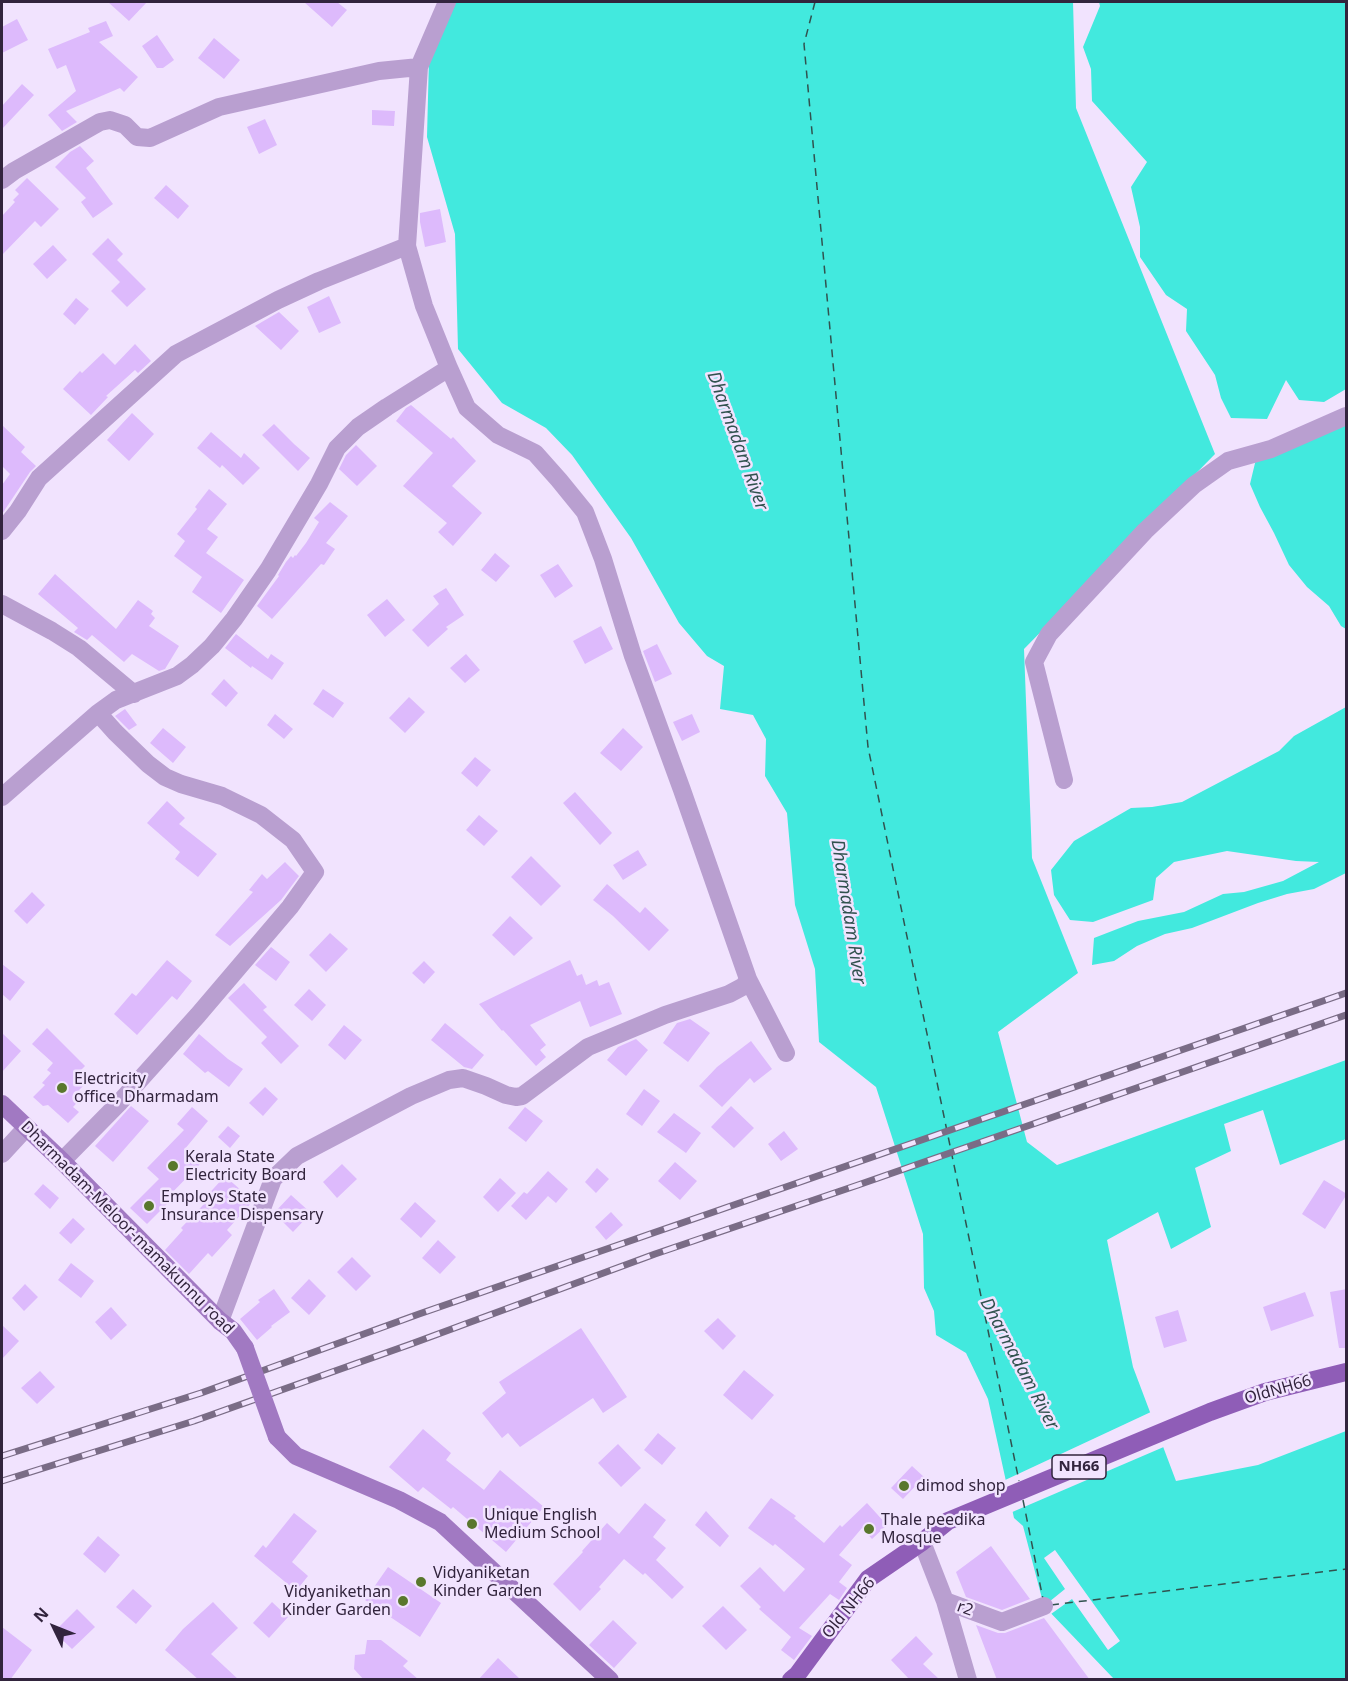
<!DOCTYPE html>
<style>
body{margin:0}
#map{position:relative;width:1348px;height:1681px;overflow:hidden;background:#f1e3fe;font-family:"Noto Sans",sans-serif}
canvas{display:block}
.frame{position:absolute;inset:0;border:3px solid #32243d;pointer-events:none}
.north{position:absolute;left:24px;top:1597px;width:60px;height:60px;-webkit-text-stroke:4px #f1e3fe;paint-order:stroke;rotate:313deg;font-size:16px;font-weight:700;line-height:24px;text-align:center;color:#32243d}
.north::after{content:'';display:block;margin:auto;width:21px;height:27px;background:#32243d;clip-path:polygon(50% 0,100% 100%,50% 72%,0 100%)}
</style>
<div id="map">
<canvas width="1348" height="1681"></canvas>
<div class="frame"></div>
<div class="north">N</div>
</div>
<script>
const context = document.querySelector('canvas').getContext('2d');
context.lineJoin = 'round';
function fillPath(path, color) { context.fillStyle = color; context.fill(path, 'evenodd'); }
const poly = rows => new Path2D(rows.map(r => 'M' + r).join(''));
function stroke(path, color, width, dash) { context.strokeStyle = color; context.lineWidth = width; context.lineCap = dash ? 'butt' : 'round'; context.setLineDash(dash || []); context.stroke(path); }
function drawText(font, color, halo, rows, align = 'center') {
  context.font = font + ' "Noto Sans",sans-serif'; context.lineWidth = 5; context.setLineDash([]); context.textBaseline = 'middle'; context.strokeStyle = halo; context.fillStyle = color; for (const [text, x, y, turn = 0] of rows) {
    context.save(); context.translate(x, y); context.rotate((+turn || 0) * Math.PI / 180); context.textAlign = isNaN(turn) ? turn : align; if (halo) context.strokeText(text, 0, 0); context.fillText(text, 0, 0); context.restore();
  }
}
fillPath(poly([
 [453,2,1073,2,1076,108,1215,454,1024,649,1032,858,1078,973,998,1032,1027,1142,1057,1165,1346,1060,1346,1139,1280,1165,1263,1110,1224,1124,1231,1151,1195,1168,1211,1227,1171,1249,1158,1212,1107,1240,1133,1367,1176,1481,1258,1465,1346,1431,1346,1679,1114,1679,1044,1606,1023,1526,1014,1518,988,1399,966,1353,936,1335,934,1311,924,1288,923,1234,876,1087,819,1042,815,969,795,905,787,813,765,776,766,739,753,715,720,709,724,666,707,656,679,623,631,538,572,455,546,428,502,403,458,349,455,234,427,137,429,58],
 [1099,2,1346,2,1346,389,1324,402,1299,400,1286,380,1267,419,1231,418,1221,398,1215,375,1186,331,1187,309,1166,295,1140,257,1140,227,1131,187,1147,162,1092,101,1091,69,1083,47,1100,6],
 [1346,415,1346,629,1341,626,1329,606,1307,587,1289,565,1274,533,1260,507,1250,484,1256,459],
 [1346,707,1346,873,1314,889,1287,894,1258,903,1192,928,1165,934,1137,946,1114,961,1092,965,1094,938,1138,921,1184,912,1223,894,1244,892,1283,881,1319,862,1296,861,1227,851,1174,862,1156,878,1153,900,1093,922,1070,920,1054,895,1051,870,1074,841,1131,808,1152,807,1182,802,1279,751,1294,736]
]), '#42e9de');
fillPath(poly([
 [1153,1411,1166,1446,1010,1513,1003,1481],
 [1055,1550,1120,1641,1108,1650,1072,1599,1051,1614,1044,1606,1065,1589,1044,1558]
]), '#f1e3fe');
stroke(poly([
 [815,2,804,44,868,747,1019,1481],
 [1023,1500,1043,1599],
 [1051,1605,1346,1569]
]), '#31524f', 1.5, [8, 6]);
fillPath(poly([
 [108,2,147,2,129,21],
 [304,2,337,2,347,10,332,27],
 [17,19,28,40,2,53,2,27],
 [106,21,113,36,99,42,138,77,124,92,120,88,66,111,77,122,62,131,48,115,76,91,66,65,57,69,48,49,90,32,88,28],
 [157,35,174,60,163,68,157,68,142,46],
 [214,38,240,60,224,79,198,58],
 [22,84,34,95,2,129,2,106],
 [372,110,395,111,394,126,372,125],
 [265,119,277,145,259,154,247,127],
 [80,146,94,161,86,168,113,204,93,218,81,202,86,198,55,167,70,152],
 [27,178,59,209,41,227,35,221,2,255,2,216,15,202,13,200,19,194,15,190],
 [166,185,189,206,178,219,154,198],
 [440,209,446,242,425,247,420,222,420,213],
 [108,238,123,254,117,260,146,289,127,307,111,291,120,282,92,254],
 [53,245,67,260,47,279,33,264],
 [329,296,341,323,319,333,307,307],
 [76,298,89,309,75,325,63,314],
 [279,312,299,331,281,350,255,326],
 [135,344,151,361,138,373,135,370,106,396,108,397,91,415,63,389,80,371,82,373,103,353,115,365],
 [411,405,451,439,453,437,476,461,452,486,482,513,453,546,438,532,447,523,403,486,433,453,396,421,406,408],
 [132,413,154,434,129,461,107,440],
 [274,424,294,444,310,458,298,471,262,435],
 [2,425,25,447,21,452,36,466,30,472,2,514,2,485,10,474,2,466],
 [211,432,241,458,244,453,260,468,243,485,222,465,220,468,197,448],
 [356,445,377,466,357,486,339,469,346,455],
 [209,489,227,504,207,529,218,537,206,553,244,580,221,613,192,592,202,577,174,556,185,541,177,534,197,509,195,507],
 [330,502,348,516,326,543,335,549,324,565,321,564,272,619,257,606,279,576,278,575,286,562,291,556,293,558,295,555,296,556,306,543,319,522,314,518],
 [495,553,510,566,496,582,481,570],
 [558,564,573,586,555,598,540,575],
 [55,574,116,629,138,600,153,611,151,614,155,618,149,626,179,646,165,669,159,671,132,654,124,662,92,635,87,640,74,632,78,628,38,594],
 [446,588,464,615,446,627,448,629,428,647,412,630,439,604,433,596],
 [387,599,405,620,385,637,367,615],
 [601,626,613,649,585,664,573,641],
 [236,634,268,659,271,654,284,663,272,680,252,666,251,668,225,648],
 [657,644,672,674,655,682,643,651],
 [466,654,480,670,465,683,450,668],
 [224,679,238,693,226,707,211,694],
 [323,689,344,703,333,718,313,704],
 [409,697,425,712,405,733,389,718],
 [125,709,137,725,129,730,115,716],
 [275,714,293,729,284,739,267,725],
 [692,714,700,732,682,741,673,722],
 [163,728,186,747,173,763,150,743],
 [623,728,643,747,621,771,600,753],
 [475,757,491,770,477,787,461,773],
 [575,792,612,833,600,845,563,803],
 [167,801,185,818,179,824,217,854,198,877,175,859,180,852,147,823],
 [479,815,498,831,484,846,466,830],
 [638,850,647,865,623,880,613,865],
 [531,856,561,886,541,906,511,877],
 [285,862,299,876,281,900,230,946,215,935,253,892,249,890,262,874,267,879],
 [607,884,640,913,645,907,669,930,649,951,613,916,593,900],
 [32,892,45,905,27,924,14,911],
 [510,916,533,938,514,956,492,935],
 [330,933,348,949,326,972,309,955],
 [271,947,290,962,276,981,255,965],
 [167,960,192,981,177,1000,172,996,137,1035,114,1014,132,993,136,996],
 [570,960,577,976,582,974,586,985,597,980,599,986,609,982,622,1014,590,1027,580,1001,530,1025,546,1045,540,1050,546,1057,536,1066,503,1030,502,1031,479,1004],
 [424,961,435,972,424,984,412,973],
 [2,964,25,982,10,1001,2,994],
 [244,983,267,1007,263,1010,299,1046,281,1064,261,1043,267,1037,228,998],
 [309,989,326,1005,312,1021,294,1005],
 [690,1019,710,1033,688,1062,663,1043,677,1023],
 [445,1023,484,1055,472,1069,464,1067,431,1040],
 [344,1025,362,1040,345,1060,328,1045],
 [47,1028,85,1066,80,1071,89,1080,79,1090,84,1095,73,1107,79,1112,68,1123,48,1105,43,1106,33,1097,45,1085,42,1083,51,1073,47,1070,53,1063,32,1044],
 [2,1033,21,1051,2,1072],
 [199,1034,228,1059,243,1069,229,1087,208,1071,205,1073,183,1054],
 [636,1039,648,1050,626,1076,607,1060,618,1047],
 [751,1041,772,1069,754,1083,750,1078,722,1107,699,1086,717,1067],
 [265,1087,278,1099,263,1116,249,1103],
 [644,1089,660,1101,642,1126,626,1114],
 [131,1106,149,1121,113,1162,95,1146],
 [731,1106,754,1128,734,1148,711,1127],
 [192,1107,208,1121,184,1150,200,1164,164,1201,167,1204,147,1224,130,1208,159,1179,147,1168,184,1130,177,1124],
 [525,1107,543,1121,526,1142,508,1128],
 [674,1113,701,1133,686,1153,657,1132],
 [228,1126,240,1136,230,1148,218,1137],
 [784,1131,798,1149,781,1161,768,1144],
 [675,1162,697,1181,680,1200,658,1181],
 [342,1164,357,1179,337,1198,323,1182],
 [597,1168,609,1179,596,1193,585,1182],
 [548,1171,568,1189,556,1203,548,1196,526,1220,511,1206,524,1192,527,1194],
 [225,1176,253,1201,227,1230,232,1235,212,1257,208,1253,189,1274,165,1250,183,1230,181,1228,205,1203,203,1200],
 [500,1178,516,1193,498,1212,483,1197],
 [1324,1180,1347,1194,1325,1229,1302,1214],
 [43,1184,59,1198,50,1209,34,1194],
 [291,1195,311,1213,293,1232,274,1213],
 [415,1202,436,1221,421,1238,400,1219],
 [611,1212,623,1225,606,1240,595,1227],
 [73,1218,85,1229,71,1244,59,1233],
 [438,1240,456,1257,440,1274,422,1258],
 [352,1257,371,1276,356,1291,337,1272],
 [71,1263,94,1281,81,1298,58,1280],
 [309,1279,326,1296,309,1315,291,1298],
 [25,1284,38,1297,24,1311,12,1298],
 [274,1289,290,1312,271,1326,272,1327,257,1340,240,1319,260,1302,258,1300],
 [1347,1289,1347,1348,1339,1348,1330,1292],
 [1305,1292,1314,1316,1271,1331,1263,1307],
 [111,1307,127,1325,111,1340,95,1322],
 [1178,1310,1187,1341,1164,1348,1155,1317],
 [718,1318,736,1336,723,1350,704,1331],
 [2,1325,19,1341,2,1359],
 [581,1328,627,1397,603,1413,593,1398,520,1447,508,1433,502,1438,482,1413,506,1393,499,1382],
 [744,1370,774,1395,752,1420,723,1395],
 [40,1371,55,1387,37,1404,21,1388],
 [423,1429,451,1453,446,1460,484,1490,500,1470,544,1507,506,1552,453,1507,451,1509,423,1487,418,1492,389,1467],
 [658,1433,676,1448,662,1465,644,1450],
 [618,1444,641,1468,621,1487,598,1463],
 [912,1466,924,1477,903,1499,891,1488],
 [771,1498,796,1516,794,1518,824,1543,840,1525,842,1527,867,1503,887,1525,872,1539,862,1528,839,1555,852,1565,839,1582,847,1588,839,1600,830,1594,799,1628,812,1636,794,1660,781,1650,791,1637,759,1609,761,1607,740,1586,760,1567,784,1592,805,1569,775,1544,773,1546,748,1528],
 [645,1503,666,1520,653,1537,666,1548,656,1560,684,1587,672,1599,645,1573,643,1575,624,1559,599,1587,601,1589,580,1611,553,1584,583,1552,582,1551,607,1523,619,1534],
 [706,1511,729,1536,720,1547,695,1525],
 [294,1513,317,1531,292,1562,308,1576,296,1591,254,1556,263,1545,266,1548],
 [98,1536,120,1555,105,1573,83,1554],
 [991,1546,1030,1599,1002,1610,966,1597,956,1572],
 [388,1567,441,1603,420,1637,365,1600],
 [133,1589,152,1606,136,1624,116,1607],
 [213,1602,238,1628,211,1654,239,1680,199,1680,165,1650,183,1629],
 [272,1602,288,1617,269,1638,253,1623],
 [723,1606,747,1630,726,1650,702,1626],
 [77,1609,95,1627,72,1649,54,1632],
 [1044,1618,1090,1680,997,1680,976,1625,998,1633,1005,1633],
 [613,1620,637,1643,614,1668,589,1645],
 [2,1627,32,1650,10,1680,2,1680],
 [916,1636,933,1654,923,1664,940,1680,910,1680,891,1660],
 [367,1640,381,1640,408,1661,403,1666,419,1680,364,1680,354,1669,355,1655,365,1654],
 [498,1658,521,1680,478,1680]
]), '#ddbafc');
stroke(poly([
 [2,180,14,171,100,122,110,120,125,125,137,137,150,138,219,107,379,71,419,67],
 [449,368,467,408,498,435,535,453,559,480,585,512,603,559,633,656,682,790,748,979,786,1053],
 [2,531,18,511,39,478,176,354,278,300,319,281,407,246],
 [2,604,52,631,79,648,134,694],
 [1064,780,1034,662,1049,634,1145,531,1194,485,1228,461,1271,449,1346,416],
 [2,797,98,713,116,700,177,676,192,665,212,646,234,619,268,570,319,484,337,448,358,427,387,407,449,368,424,306,407,246,419,67,447,2],
 [2,1154,26,1128],
 [62,1161,119,1103,198,1015,290,907,315,872,293,840,261,815,222,796,181,784,165,777,148,764,115,732,98,713],
 [220,1321,273,1179,297,1156,411,1096,449,1080,463,1078,486,1086,506,1095,516,1097,522,1096,588,1047,665,1015,729,994,744,986,748,979],
 [922,1542,945,1601,1002,1622,1044,1606],
 [945,1601,968,1680]
]), '#b99fd0', 18);
stroke(poly([
 [2,1104,62,1161,220,1321,233,1331,245,1348],
 [277,1437,296,1456,399,1500,440,1522,610,1680]
]), '#a179c2', 18);
stroke(poly([
 [791,1680,797,1675,868,1579,922,1542,948,1521,1210,1412,1265,1392,1346,1372]
]), '#8f5db7', 18);
const rail = poly([
 [2,1456,201,1393,419,1314,1346,993],
 [2,1481,194,1421,411,1344,655,1254,858,1185,1346,1015]
]);
stroke(rail, '#7a6c86', 7);
stroke(rail, '#f1e3fe', 4.5, [14]);
stroke(poly([
 [245,1348,277,1437]
]), '#a179c2', 18);
for (const [x, y, r, color] of [
 [62,1088,6,"#59772d"],
 [173,1166,6,"#59772d"],
 [149,1206,6,"#59772d"],
 [904,1486,6,"#59772d"],
 [472,1524,6,"#59772d"],
 [869,1529,6,"#59772d"],
 [421,1582,6,"#59772d"],
 [403,1601,6,"#59772d"]
]) { const dot = new Path2D(); dot.arc(x, y, r, 0, 2 * Math.PI); context.fillStyle = color; context.fill(dot); stroke(dot, '#f1e3fe', 2); }
for (const [x, y, w] of [
 [1079,1467,54]
]) { const box = new Path2D(); box.roundRect(x - w / 2, y - 12, w, 24, 4.5); context.fillStyle = '#f1e3fe'; context.fill(box); stroke(box, '#32243d', 1.5); }
drawText('bold 15px', '#32243d', null, [
 ["NH66",1079,1467]
]);
drawText('16px', '#32243d', '#f1e3fe', [
 ["Electricity",74,1079],
 ["office, Dharmadam",74,1097],
 ["Kerala State",185,1157],
 ["Electricity Board",185,1175],
 ["Employs State",161,1197],
 ["Insurance Dispensary",161,1215],
 ["dimod shop",916,1486],
 ["Unique English",484,1515],
 ["Medium School",484,1533],
 ["Thale peedika",881,1520],
 ["Mosque",881,1538],
 ["Vidyaniketan",433,1573],
 ["Kinder Garden",433,1591],
 ["Vidyanikethan",391,1592,"right"],
 ["Kinder Garden",391,1610,"right"]
], 'left');
drawText('16px', '#32243d', '#f1e3fe', [
 ["Dharmadam-Meloor-mamakunnu road",127,1228,45],
 ["OldNH66",1278,1390,-16],
 ["Old NH66",849,1608,-51],
 ["r2",965,1609,20]
]);
drawText('italic 18px', '#31524f', '#f1e3fe', [
 ["Dharmadam River",737,441,70],
 ["Dharmadam River",848,912,81],
 ["Dharmadam River",1019,1364,62]
]);
</script>
